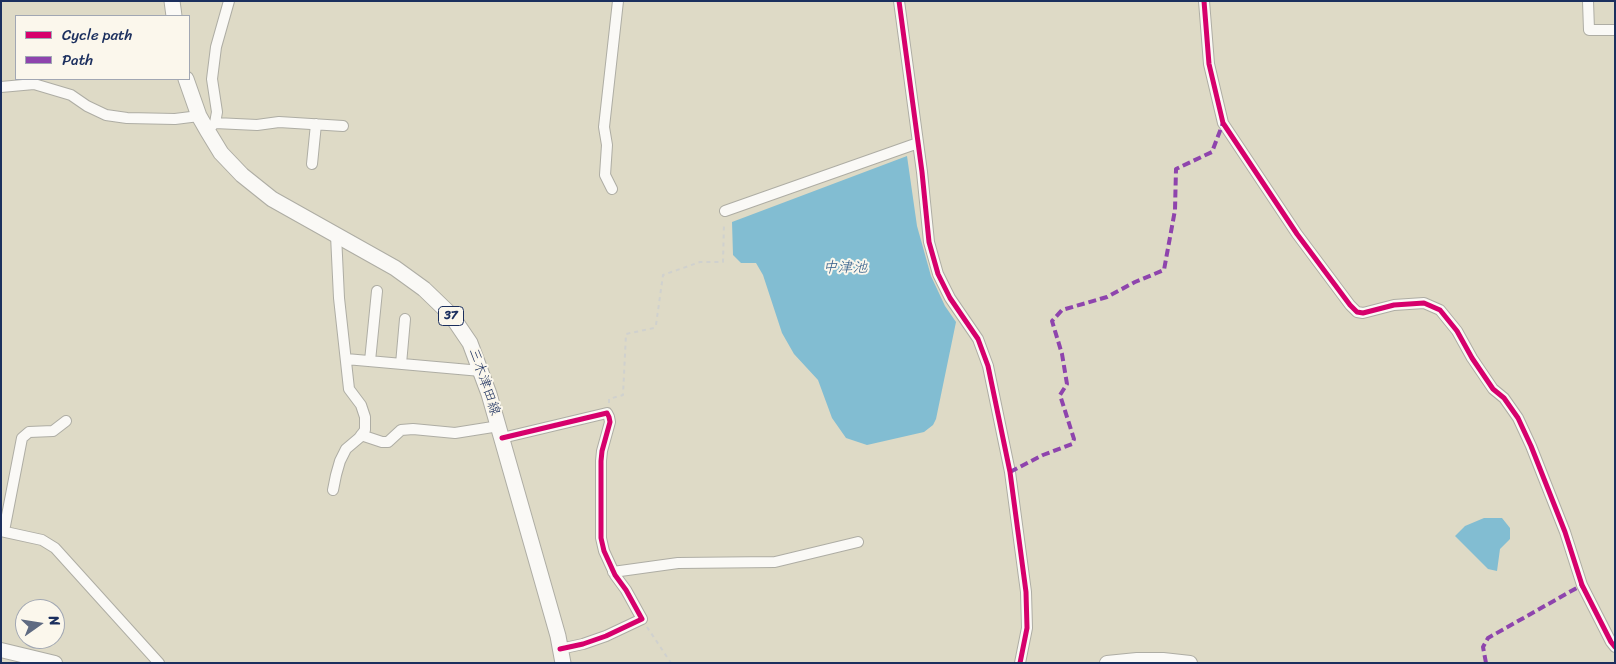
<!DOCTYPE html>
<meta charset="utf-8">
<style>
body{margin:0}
#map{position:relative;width:1616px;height:664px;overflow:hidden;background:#dedac6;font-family:Sriracha,sans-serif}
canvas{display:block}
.frame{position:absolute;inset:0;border:2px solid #1b2f5e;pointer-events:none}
.legend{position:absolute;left:15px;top:15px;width:175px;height:65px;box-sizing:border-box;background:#fbf7ec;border:1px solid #a1a7b3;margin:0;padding:6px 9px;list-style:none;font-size:15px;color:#1b2f5e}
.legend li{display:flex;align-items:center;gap:10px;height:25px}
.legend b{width:25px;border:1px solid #a1a7b3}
.north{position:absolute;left:15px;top:599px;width:50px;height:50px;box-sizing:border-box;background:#fbf7ec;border:1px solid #a1a7b3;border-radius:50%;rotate:77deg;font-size:14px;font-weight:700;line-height:20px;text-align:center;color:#1b2f5e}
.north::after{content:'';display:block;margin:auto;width:18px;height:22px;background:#5f6b82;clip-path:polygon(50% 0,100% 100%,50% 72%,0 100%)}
</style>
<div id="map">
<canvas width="1616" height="664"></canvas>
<div class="frame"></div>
<ul class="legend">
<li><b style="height:6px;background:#d6006c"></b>Cycle path</li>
<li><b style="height:6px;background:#8e44ad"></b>Path</li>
</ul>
<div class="north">N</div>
</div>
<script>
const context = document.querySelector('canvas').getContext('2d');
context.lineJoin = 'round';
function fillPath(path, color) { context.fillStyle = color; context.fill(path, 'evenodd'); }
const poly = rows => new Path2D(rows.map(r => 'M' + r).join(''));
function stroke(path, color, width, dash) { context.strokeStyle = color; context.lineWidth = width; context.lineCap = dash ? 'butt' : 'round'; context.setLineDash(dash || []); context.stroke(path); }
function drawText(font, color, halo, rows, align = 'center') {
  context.font = font + ' Sriracha,"Klee One",sans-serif'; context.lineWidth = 4; context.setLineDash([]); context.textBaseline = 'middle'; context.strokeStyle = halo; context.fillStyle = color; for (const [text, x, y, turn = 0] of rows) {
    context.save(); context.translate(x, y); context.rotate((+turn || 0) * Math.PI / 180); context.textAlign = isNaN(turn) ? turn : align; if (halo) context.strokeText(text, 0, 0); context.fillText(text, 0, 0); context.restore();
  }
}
fillPath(poly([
 [907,156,917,226,931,276,945,306,956,322,936,419,933,425,924,432,867,445,846,438,832,418,818,380,794,354,782,333,763,275,756,263,741,263,733,255,732,222],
 [1484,518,1502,518,1510,528,1510,539,1500,549,1497,571,1488,569,1455,536,1465,526]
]), '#82bdd2');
const street = poly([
 [899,1,922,172,929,242,938,274,950,298,978,339,988,366,1010,472,1026,592,1027,628,1020,663],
 [1204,1,1209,64,1223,123,1297,234,1350,305,1357,312,1363,313,1394,305,1424,303,1440,310,1457,331,1472,358,1493,389,1504,398,1518,418,1531,446,1565,532,1582,585,1611,642,1615,647],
 [1588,1,1589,30,1615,30],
 [1,87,34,84,71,95,87,106,106,115,127,118,175,119,199,116],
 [215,123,257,125,279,122,343,126],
 [207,130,215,123,217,112,212,79,216,47,229,1],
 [312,164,316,124],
 [612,189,605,175,607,145,604,127,618,1],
 [725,211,918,143],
 [346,359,481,371],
 [370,361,377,291],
 [401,364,405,319],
 [361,435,382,442,388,442,401,430,413,429,455,433,499,426],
 [502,438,607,413,609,417,610,422,602,451,601,461,601,538,604,551,615,575,626,590,642,619,606,636,583,644,560,649],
 [333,490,336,475,340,461,346,449,359,438,365,430,365,417,361,405,349,389,339,298,336,235],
 [1,531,42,540,55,548,159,663],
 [4,531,22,438,29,432,53,431,66,421],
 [613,572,678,563,775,562,858,542]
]);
const secondary = poly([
 [1,650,55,663],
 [1107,663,1137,660,1163,660,1190,663]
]);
const primary = poly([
 [172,1,174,16],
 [186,79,199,116,207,130,221,153,242,175,272,199,395,268,424,289,451,315,470,343,489,394,558,636,563,663]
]);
stroke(street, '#aeada4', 12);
stroke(secondary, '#aeada4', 16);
stroke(primary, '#aeada4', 17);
stroke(poly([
 [609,403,609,399,623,395,626,334,654,328,656,325,663,275,700,262,723,262,724,223],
 [647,627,671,663]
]), '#d0d1ce', 2, [4, 4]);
stroke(street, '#faf9f6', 10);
stroke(secondary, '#faf9f6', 14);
stroke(primary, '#faf9f6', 15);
stroke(poly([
 [1010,472,1043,455,1072,444,1074,439,1060,395,1067,384,1062,354,1052,321,1062,310,1107,297,1135,282,1164,270,1175,210,1176,169,1212,152,1223,123],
 [1486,663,1483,647,1488,638,1582,585]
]), '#8e44ad', 4, [8, 4]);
stroke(poly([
 [899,1,922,172,929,242,938,274,950,298,978,339,988,366,1010,472,1026,592,1027,628,1020,663],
 [1204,1,1209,64,1223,123,1297,234,1350,305,1357,312,1363,313,1394,305,1424,303,1440,310,1457,331,1472,358,1493,389,1504,398,1518,418,1531,446,1565,532,1582,585,1611,642,1615,647],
 [502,438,607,413,609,417,610,422,602,451,601,461,601,538,604,551,615,575,626,590,642,619,606,636,583,644,560,649]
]), '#d6006c', 5);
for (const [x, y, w] of [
 [451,316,25]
]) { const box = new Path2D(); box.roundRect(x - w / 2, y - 9.5, w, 19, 4); context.fillStyle = '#fbf7ec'; context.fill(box); stroke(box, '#1b2f5e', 1); }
drawText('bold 12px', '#1b2f5e', null, [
 ["37",451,316]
]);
drawText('14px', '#1b2f5e', '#fbf7ec', [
 ["三木津田線",484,382,71]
]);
drawText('italic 15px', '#315c88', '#fbf7ec', [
 ["中津池",845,268]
]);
</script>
